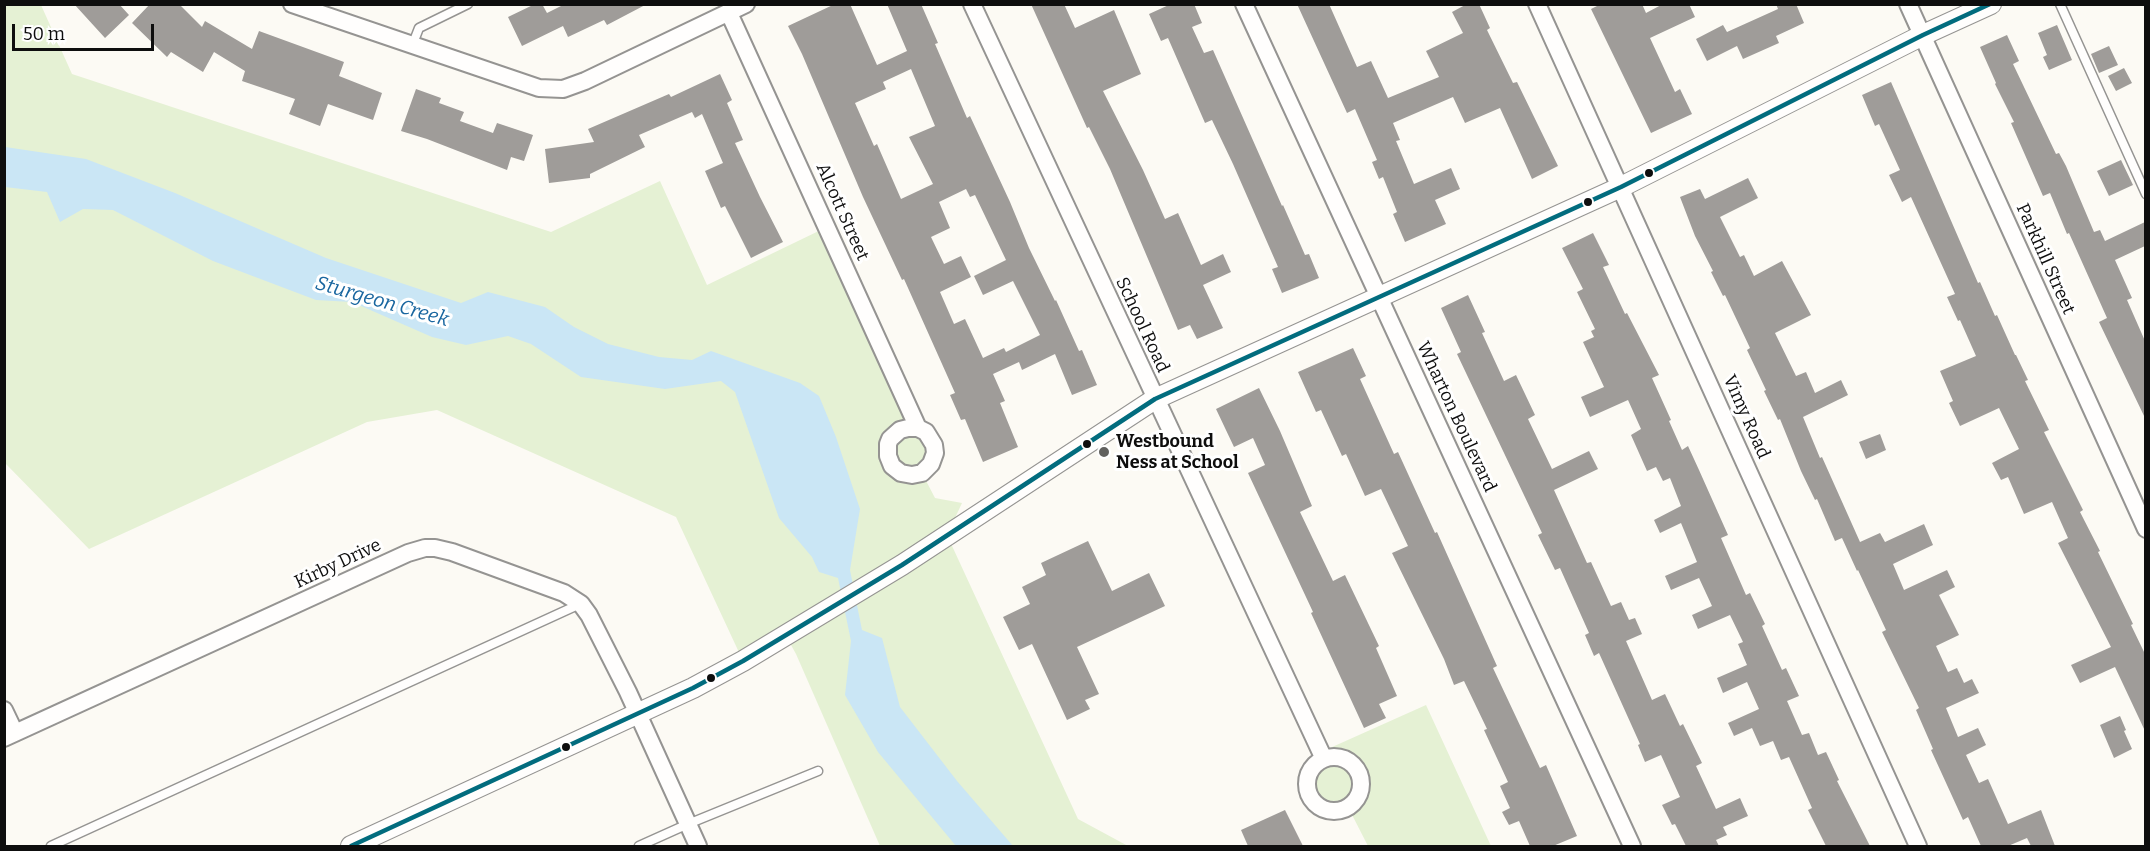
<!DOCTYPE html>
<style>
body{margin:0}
#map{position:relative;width:2150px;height:851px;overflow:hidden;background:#fcfaf4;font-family:Bitter,serif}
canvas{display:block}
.frame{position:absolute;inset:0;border:6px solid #0e0e0e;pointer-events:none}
.scale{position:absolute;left:12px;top:24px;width:142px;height:27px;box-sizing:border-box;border:3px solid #0e0e0e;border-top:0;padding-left:8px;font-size:18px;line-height:21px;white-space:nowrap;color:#0e0e0e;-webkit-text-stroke:4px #fff;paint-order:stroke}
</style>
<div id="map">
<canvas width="2150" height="851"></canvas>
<div class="frame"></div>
<div class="scale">50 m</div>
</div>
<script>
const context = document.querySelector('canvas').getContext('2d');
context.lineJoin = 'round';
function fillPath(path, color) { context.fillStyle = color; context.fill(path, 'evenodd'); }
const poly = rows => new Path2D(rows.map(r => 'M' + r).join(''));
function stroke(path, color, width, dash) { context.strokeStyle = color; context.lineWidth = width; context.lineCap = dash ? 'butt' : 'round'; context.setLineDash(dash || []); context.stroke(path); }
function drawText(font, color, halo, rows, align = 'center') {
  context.font = font + ' Bitter,serif'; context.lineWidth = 6; context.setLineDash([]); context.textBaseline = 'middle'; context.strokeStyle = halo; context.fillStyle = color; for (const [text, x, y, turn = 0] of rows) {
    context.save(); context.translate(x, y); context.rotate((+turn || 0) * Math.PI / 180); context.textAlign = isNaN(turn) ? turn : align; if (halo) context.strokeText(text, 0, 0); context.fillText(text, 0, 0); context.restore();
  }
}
fillPath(poly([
 [4,5,41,5,72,74,551,232,660,181,707,285,827,227,931,439,922,473,935,498,962,503,947,535,1078,819,1128,846,880,846,796,654,786,636,743,661,676,517,437,410,367,422,89,549,5,463],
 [1426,705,1491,846,1368,846,1348,807,1330,811,1320,807,1313,800,1308,792,1307,783,1309,774,1314,766,1324,759,1321,752]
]), '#e5f1d4');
fillPath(poly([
 [5,147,86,159,175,193,326,258,461,303,488,292,545,307,574,327,608,344,659,357,692,360,711,351,800,383,819,396,836,437,860,509,850,570,862,630,882,638,900,707,957,781,1013,846,956,846,878,752,845,695,851,641,838,578,819,572,812,557,779,518,735,392,721,381,665,389,581,377,531,344,508,336,466,345,432,337,352,302,316,300,213,261,113,210,83,209,60,222,47,192,5,187]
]), '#cae6f5');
fillPath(poly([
 [74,4,119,4,129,15,105,38],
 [150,4,179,4,202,27,205,21,252,49,259,31,344,62,339,76,382,93,373,120,328,104,320,126,289,114,295,99,242,81,245,71,214,52,203,72,171,52,167,57,132,23],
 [535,4,542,4,547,13,565,4,647,4,607,25,604,20,568,37,563,26,522,46,508,17],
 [835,4,850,4,877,65,907,51,887,4,921,4,938,43,935,44,967,118,970,116,1010,202,1029,248,1055,301,1056,300,1079,351,1082,350,1097,385,1072,395,1055,354,1022,370,1019,362,993,374,1005,401,1000,403,1018,447,983,462,965,419,961,420,950,395,955,393,904,279,902,280,863,197,802,54,788,26],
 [911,69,935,126,909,137,933,184,901,199,877,144,874,146,855,103,886,89,883,82],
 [966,189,970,197,975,195,1006,260,974,276,983,295,1013,281,1040,335,1006,352,1004,348,983,358,965,319,954,324,940,292,971,277,961,256,944,264,931,237,950,228,939,202],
 [1031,4,1064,4,1075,28,1114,10,1141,74,1103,91,1143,170,1165,219,1178,213,1201,265,1223,254,1231,272,1203,285,1223,328,1197,339,1190,325,1178,330,1110,169,1089,127,1087,128],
 [1171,4,1194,4,1202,23,1192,27,1204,53,1213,50,1282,206,1283,205,1305,255,1309,254,1319,278,1282,293,1272,269,1278,267,1233,164,1212,120,1205,123,1168,38,1161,41,1149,14],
 [1297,4,1329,4,1357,67,1371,61,1388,98,1439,77,1426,51,1463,33,1452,12,1467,4,1479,4,1490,28,1487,30,1513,83,1517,82,1558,166,1532,179,1500,108,1465,123,1453,97,1393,123,1400,140,1396,141,1414,184,1451,168,1460,189,1435,200,1446,224,1405,242,1393,214,1397,212,1383,177,1379,179,1372,162,1377,160,1355,109,1347,113],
 [1601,4,1642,4,1646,13,1663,4,1689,4,1695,17,1650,38,1675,92,1680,89,1692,114,1651,133,1591,9],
 [1776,4,1796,4,1804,23,1776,36,1779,43,1743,59,1737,46,1707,61,1696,39,1723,25,1727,32,1778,9],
 [2057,25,2072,60,2049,70,2043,57,2047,55,2038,33],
 [2007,35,2019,61,2013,64,2056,154,2059,153,2066,166,2094,232,2100,230,2105,241,2145,222,2145,246,2115,260,2132,298,2127,300,2145,341,2145,418,2099,322,2107,318,2069,233,2067,234,2050,193,2043,196,2011,123,2014,122,1995,84,1996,83,1980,47],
 [2109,46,2118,65,2099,73,2091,54],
 [2124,68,2132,83,2116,91,2108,76],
 [720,74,732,100,727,103,743,140,735,143,760,197,783,242,751,258,725,206,721,208,705,171,723,163,702,114,695,118,692,112,639,135,645,147,590,174,590,178,549,183,545,149,594,142,588,129,669,94,671,97],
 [1891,82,1978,283,1980,282,1995,316,1997,315,2015,355,2016,355,2028,380,2025,381,2049,430,2044,432,2083,510,2080,512,2100,551,2098,552,2133,624,2131,625,2145,654,2145,731,2115,667,2080,683,2071,665,2111,647,2058,543,2068,538,2052,502,2024,514,2008,477,2001,480,1992,463,2019,449,1999,408,1960,426,1949,403,1953,401,1940,371,1976,356,1960,320,1958,321,1947,297,1955,294,1911,197,1902,202,1889,175,1900,170,1879,124,1875,126,1862,95],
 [416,89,441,98,439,103,464,112,460,121,493,133,497,123,533,135,524,161,511,157,507,170,427,139,401,131],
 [2121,160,2133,185,2109,196,2097,171],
 [1748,178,1758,198,1720,217,1740,257,1744,255,1754,276,1782,261,1811,315,1775,333,1796,376,1806,372,1815,393,1841,380,1848,395,1803,417,1820,458,1822,457,1860,542,1880,533,1885,542,1924,524,1933,545,1893,564,1904,590,1947,570,1955,587,1939,595,1959,635,1936,646,1948,672,1957,668,1964,683,1972,679,1979,693,1946,708,1958,737,1978,728,1986,745,1966,755,1979,783,1988,779,2008,824,2041,810,2055,846,2031,846,2027,838,2008,846,1981,846,1968,817,1963,820,1931,750,1933,749,1916,710,1919,708,1882,632,1886,630,1858,570,1857,571,1842,538,1835,541,1817,499,1815,500,1801,471,1780,419,1778,420,1764,391,1766,390,1747,350,1750,348,1725,295,1723,296,1711,272,1713,271,1695,236,1680,197,1700,189,1705,199],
 [1593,233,1609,265,1603,267,1625,314,1627,313,1659,375,1652,378,1671,420,1669,421,1682,450,1688,446,1699,470,1728,535,1721,538,1746,595,1750,593,1765,624,1762,626,1782,670,1786,668,1799,696,1787,701,1802,735,1809,733,1818,755,1826,752,1839,780,1837,781,1870,846,1826,846,1808,810,1812,808,1789,757,1781,760,1773,741,1760,746,1752,728,1734,736,1728,723,1759,709,1747,682,1723,693,1717,678,1747,665,1738,644,1743,642,1730,615,1698,629,1692,615,1712,606,1699,578,1671,590,1665,576,1697,562,1681,523,1660,533,1654,520,1681,506,1670,478,1663,481,1656,467,1647,471,1631,435,1641,429,1628,400,1590,417,1581,397,1604,387,1583,342,1594,337,1591,331,1595,329,1577,292,1583,289,1562,248],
 [1468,295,1485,332,1482,333,1504,381,1516,375,1535,415,1528,419,1552,469,1589,451,1598,469,1554,490,1587,563,1591,562,1611,606,1621,602,1629,620,1635,618,1642,634,1626,641,1652,700,1665,694,1680,726,1683,724,1702,763,1696,766,1716,809,1740,798,1748,816,1723,827,1727,835,1716,840,1719,846,1686,846,1675,824,1672,825,1662,805,1680,797,1661,755,1645,762,1638,745,1640,744,1599,653,1594,656,1585,635,1589,633,1560,568,1555,570,1538,535,1542,533,1457,354,1461,352,1441,308],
 [1353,348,1366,376,1360,379,1394,454,1398,452,1435,533,1437,532,1497,666,1493,668,1540,768,1546,765,1577,836,1553,846,1530,846,1519,821,1509,825,1502,812,1510,808,1500,786,1508,782,1484,730,1487,729,1464,681,1454,685,1444,659,1392,553,1408,546,1381,489,1365,496,1346,454,1342,456,1321,410,1316,412,1298,372],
 [1259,388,1280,431,1312,506,1300,512,1333,581,1345,575,1379,646,1376,648,1397,696,1379,704,1386,718,1364,728,1311,613,1313,612,1248,473,1265,465,1253,438,1234,447,1216,409],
 [1880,434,1886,450,1866,459,1859,442],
 [1088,541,1112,591,1149,573,1165,606,1077,647,1099,694,1085,700,1090,709,1067,720,1032,644,1019,650,1003,617,1030,604,1022,587,1046,575,1041,563],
 [2120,716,2126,730,2124,731,2132,749,2114,758,2100,725],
 [1285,810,1303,846,1248,846,1241,830]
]), '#9f9c99');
const service = poly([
 [2060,4,2146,194],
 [412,46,419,28,468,4],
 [51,846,580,604],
 [639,846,688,824,818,771]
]);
const minor = poly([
 [292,4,539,88,563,89,585,81,746,4],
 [972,4,1324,759],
 [1244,4,1632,846],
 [1537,4,1918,846],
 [1908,4,2146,529],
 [729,13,918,428,926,432,934,445,935,453,931,464,922,473,912,475,901,473,892,466,888,456,888,444,890,439,900,430,908,428,918,428],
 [4,710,15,733],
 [4,738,408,553,425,548,435,548,452,552,564,593,581,604,589,615,628,692,698,846],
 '1307 784a27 27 0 1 1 54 0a27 27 0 1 1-54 0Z'
]);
const tertiary = poly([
 [351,846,693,688,743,661,902,565,1155,399,1621,187,1923,35,1991,4]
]);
stroke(service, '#959492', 11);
stroke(minor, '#959492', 20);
stroke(tertiary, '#959492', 22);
stroke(service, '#fffefd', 8);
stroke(minor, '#fffefd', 16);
stroke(tertiary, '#fffefd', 20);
stroke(poly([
 [351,846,693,688,743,661,902,565,1155,399,1621,187,1923,35,1990,4]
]), '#026c7e', 4.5);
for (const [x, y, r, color] of [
 [1649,173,5,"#0e0e0e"],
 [1588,202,5,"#0e0e0e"],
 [1087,444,5,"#0e0e0e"],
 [1104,452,6,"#61615e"],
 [711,678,5,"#0e0e0e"],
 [566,747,5,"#0e0e0e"]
]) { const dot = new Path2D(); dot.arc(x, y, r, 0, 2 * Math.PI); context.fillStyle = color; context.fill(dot); stroke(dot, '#fff', 2); }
drawText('18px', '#0e0e0e', '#fff', [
 ["Alcott Street",842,212,66],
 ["Parkhill Street",2045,259,66],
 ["School Road",1142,325,65],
 ["Wharton Boulevard",1456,417,65],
 ["Vimy Road",1746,417,66],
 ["Kirby Drive",338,564,-25]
]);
drawText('bold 18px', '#0e0e0e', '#fff', [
 ["Westbound",1116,442],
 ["Ness at School",1116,463]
], 'left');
drawText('italic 20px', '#19669f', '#fff', [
 ["Sturgeon Creek",382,302,16]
]);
</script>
